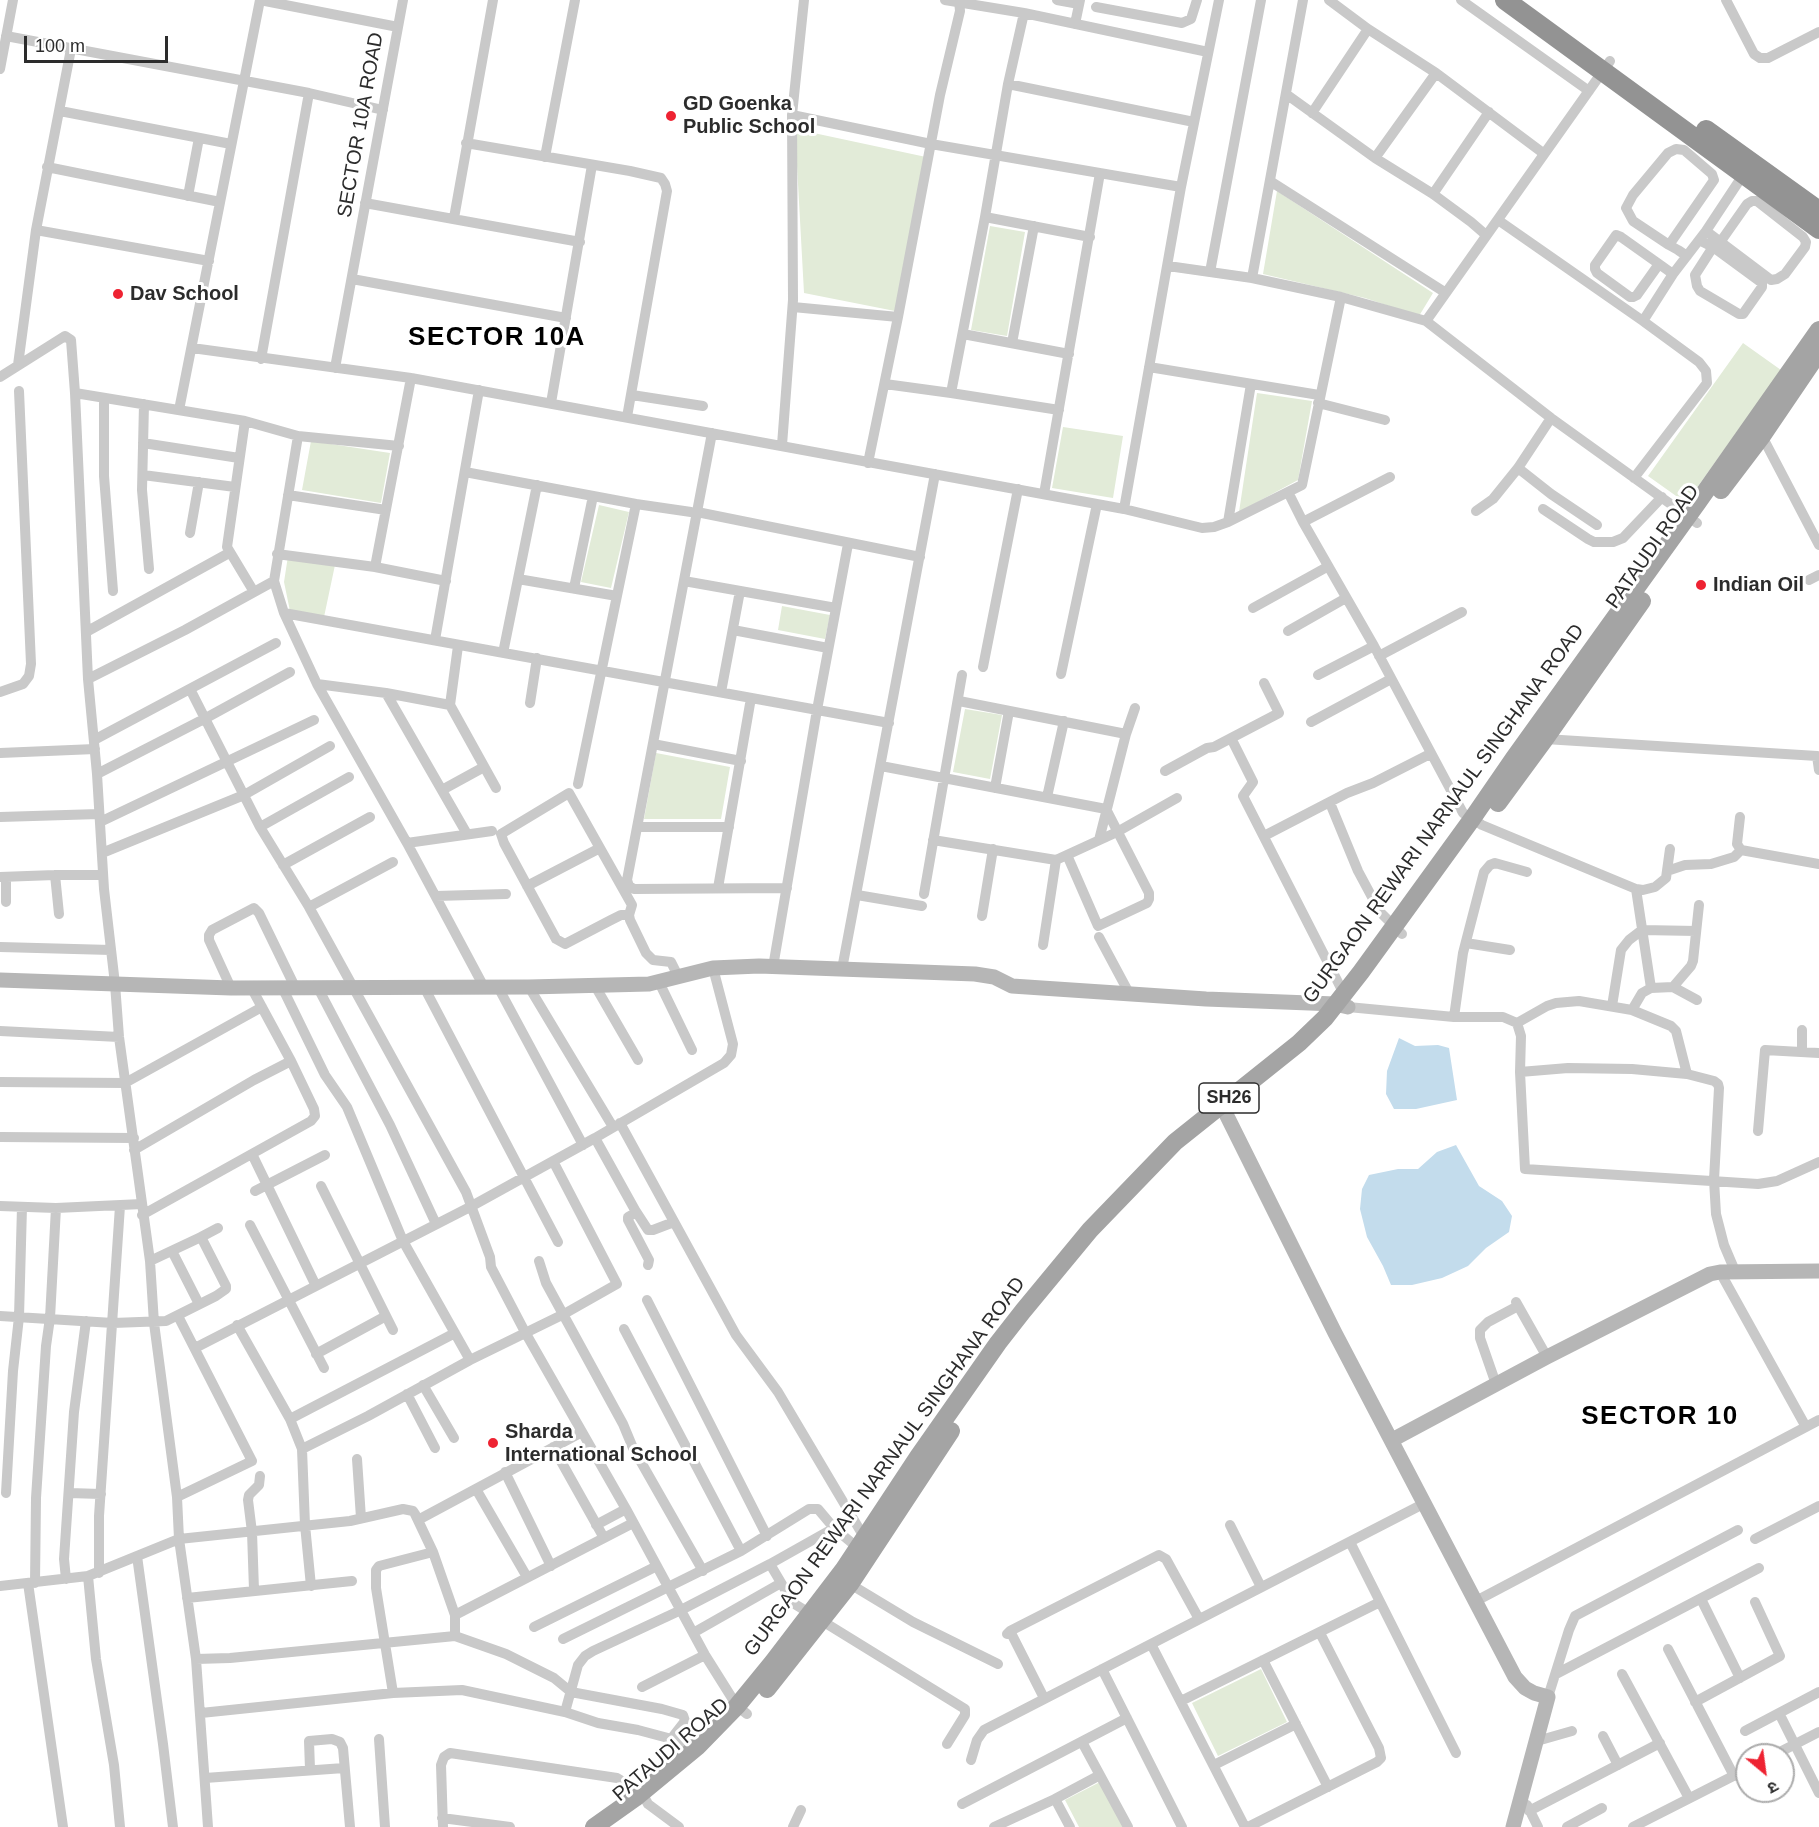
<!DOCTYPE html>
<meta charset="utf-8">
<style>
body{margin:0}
#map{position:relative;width:1819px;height:1827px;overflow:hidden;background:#fff;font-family:Helvetica,"Noto Sans Devanagari",sans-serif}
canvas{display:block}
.north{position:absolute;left:1735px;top:1743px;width:60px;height:60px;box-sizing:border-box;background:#fff;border:2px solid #ababab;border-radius:50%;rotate:151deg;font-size:16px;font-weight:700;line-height:24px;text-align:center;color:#2c2c2c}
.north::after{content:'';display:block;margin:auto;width:21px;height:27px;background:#ee2332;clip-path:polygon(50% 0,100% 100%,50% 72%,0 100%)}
.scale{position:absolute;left:24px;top:36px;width:144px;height:27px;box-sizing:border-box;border:3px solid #2c2c2c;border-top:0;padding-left:8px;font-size:18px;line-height:21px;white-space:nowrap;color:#2c2c2c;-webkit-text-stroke:4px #fff;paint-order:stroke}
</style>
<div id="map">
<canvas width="1819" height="1827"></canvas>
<div class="north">उ</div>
<div class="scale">100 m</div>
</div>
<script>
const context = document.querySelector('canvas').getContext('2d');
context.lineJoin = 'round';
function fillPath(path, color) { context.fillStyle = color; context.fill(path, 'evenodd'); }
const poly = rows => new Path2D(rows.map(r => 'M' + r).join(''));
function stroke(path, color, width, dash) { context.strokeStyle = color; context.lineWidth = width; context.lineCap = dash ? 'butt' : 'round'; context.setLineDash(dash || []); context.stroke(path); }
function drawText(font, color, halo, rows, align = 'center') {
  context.font = font + ' Helvetica,sans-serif'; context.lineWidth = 6; context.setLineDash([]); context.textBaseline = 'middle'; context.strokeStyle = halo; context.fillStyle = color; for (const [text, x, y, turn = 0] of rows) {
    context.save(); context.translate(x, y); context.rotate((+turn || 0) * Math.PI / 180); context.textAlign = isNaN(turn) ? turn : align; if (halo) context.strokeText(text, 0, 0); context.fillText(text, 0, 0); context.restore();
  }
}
fillPath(poly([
 [795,129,926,157,895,311,804,293],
 [1277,191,1433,293,1419,316,1365,298,1263,274],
 [990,226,1025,232,1007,336,971,330],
 [1743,343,1781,370,1686,503,1648,476],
 [1257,393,1312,401,1298,480,1239,512],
 [1063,427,1123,436,1113,498,1052,488],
 [311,441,390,453,381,503,302,490],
 [599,505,629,512,611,588,581,582],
 [288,556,335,565,324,617,290,611,284,582],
 [782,606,830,615,825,639,778,630],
 [965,709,1002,715,990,779,953,772],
 [656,753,730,767,721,819,644,819],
 [1261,1669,1287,1722,1218,1756,1192,1703],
 [1100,1782,1123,1827,1079,1827,1065,1800]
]), '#e2ebd8');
fillPath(poly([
 [1399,1038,1415,1046,1438,1045,1449,1048,1457,1100,1416,1109,1394,1109,1386,1094,1387,1071],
 [1456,1145,1479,1186,1502,1201,1512,1216,1509,1232,1486,1248,1468,1266,1442,1278,1412,1285,1391,1285,1383,1266,1367,1237,1360,1209,1362,1189,1369,1175,1398,1169,1418,1169,1437,1152]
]), '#c3dcec');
stroke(poly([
 [260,0,398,27],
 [945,0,1024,13,1208,52],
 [1057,0,1079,4],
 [1329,0,1368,29,1436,73,1543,153],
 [1461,0,1589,91],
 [1726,0,1754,54,1760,58,1768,58,1819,32],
 [1096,7,1182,23,1191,19,1197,0],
 [1075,24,1080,0],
 [6,36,309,93,383,110],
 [0,69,13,0],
 [1008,84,1194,122],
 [1286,94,1375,158,1433,194,1471,222,1486,235],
 [60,111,231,144],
 [1312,113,1368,29],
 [792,115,931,144,1181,187],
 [466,143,630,171,661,178,665,184,667,191,627,417],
 [545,157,575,0],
 [1375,158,1436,73],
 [47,167,220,202],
 [1270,181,1446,293],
 [1433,194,1489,112],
 [188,196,199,138],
 [365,203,580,242],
 [985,217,1090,237],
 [454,218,493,0],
 [1498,220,1643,321,1699,362,1706,371,1707,383,1634,478],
 [36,230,209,261],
 [1706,231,1771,280,1777,279,1785,274,1805,247,1806,242,1803,237,1757,201,1752,201,1747,204,1721,241],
 [1699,240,1713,247,1762,283,1762,287,1743,314,1739,314,1700,291,1697,286,1695,275,1713,247],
 [1669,245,1714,180,1712,174,1684,150,1676,149,1668,153,1633,195,1626,208,1633,221,1669,245,1678,250,1687,256],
 [1659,264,1637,295,1633,297,1630,297,1597,273,1595,269,1595,265,1616,235,1621,237,1659,264,1673,274],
 [1168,266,1252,278,1341,297,1426,321,1551,418,1697,523],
 [1210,272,1261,0],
 [1252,278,1303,0],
 [352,279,566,318],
 [793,307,898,317],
 [1426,321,1610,61],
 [1643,321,1673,274,1706,231,1743,175],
 [963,334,1069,354],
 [1012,343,1034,226],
 [192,348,411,378,1124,509,1202,528,1214,527,1228,522,1251,384],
 [261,359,309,93],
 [18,365,36,230,71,49],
 [1149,367,1319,395],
 [335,368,403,0],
 [0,377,65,336,71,340,75,393,88,679,97,774,104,889,115,984,119,1037,150,1261,154,1323,177,1497,179,1539,196,1659,208,1827],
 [885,384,951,393,1059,410],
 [75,393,245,421,298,436,399,446],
 [951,393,985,217,1008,84,1024,13],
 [632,395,703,406],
 [104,398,104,476,113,591],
 [551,403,592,165],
 [1318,403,1385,420],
 [144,404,142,490,149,569],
 [179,410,260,0],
 [245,421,227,547,254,592],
 [712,433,627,880,629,886,634,889,787,888],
 [298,436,274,581,284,613,317,684,407,843,484,987],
 [1762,436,1819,545],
 [143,443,239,458],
 [782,445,793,300,792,115,804,0],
 [868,463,898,317,940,95,960,11,959,0],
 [1518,468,1551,494,1597,525],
 [465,472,636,504,691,512],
 [143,475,235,487],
 [1288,492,1303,522,1374,646,1463,813,1482,825,1636,889,1643,890,1655,887,1666,878,1670,849],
 [1044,494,1100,173],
 [288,495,386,510],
 [1124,509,1181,187,1219,0],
 [1543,509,1588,539,1594,542,1613,542,1623,538,1662,497],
 [1476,511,1493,499,1518,468,1551,418],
 [697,512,920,557],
 [1228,522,1302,485,1341,297],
 [1303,522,1390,477],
 [190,533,199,482],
 [277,554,375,567,446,581],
 [375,567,411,378],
 [518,579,617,596],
 [1809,580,1819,575],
 [684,581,836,608],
 [574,588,593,496],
 [1253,608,1327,567],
 [284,613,889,723],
 [733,630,828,648],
 [1288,631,1346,598],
 [86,632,229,553],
 [435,640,479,390],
 [458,646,450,705,496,788],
 [503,653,537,485],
 [1379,656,1462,612],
 [983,667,1018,489],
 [1061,674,1097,504],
 [1318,675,1374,646],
 [88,679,185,630,274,581],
 [317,684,386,693,450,705],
 [190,689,260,827,309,907,466,1192,490,1257,491,1267,525,1332,626,1509,705,1655,737,1706,747,1714],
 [0,692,23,684,29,676,31,664,19,391],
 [721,692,740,591],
 [386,693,467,834],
 [959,701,1126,734],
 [530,703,537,658],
 [1311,722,1391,679],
 [1541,737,1545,739,1817,756,1819,770],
 [1231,738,1253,782,1243,796,1344,994],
 [94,740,276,643],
 [653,744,741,761],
 [0,753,95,749],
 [881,766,1106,809,1149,893,1149,899,1147,903,1098,926,1067,855],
 [1165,771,1207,748,1214,747,1279,713,1264,683],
 [97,774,206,718,290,672],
 [578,784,636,504],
 [995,788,1009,711],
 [442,790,484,767],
 [1047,797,1064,721],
 [1330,803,1358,871,1380,912,1402,934],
 [0,817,99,814],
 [1740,817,1737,844,1741,850,1819,864],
 [100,822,314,720],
 [260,827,349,777],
 [637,827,729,827],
 [1264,836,1347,793,1373,783,1430,754],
 [933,840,1056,860,1117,832,1177,798],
 [1099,840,1126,734,1135,708],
 [407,843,492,831],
 [102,853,244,795,330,746],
 [283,865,370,817],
 [1667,871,1685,865,1711,864,1734,857,1741,850],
 [55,875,59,914],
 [0,877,55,875,102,875],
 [527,886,600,848],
 [718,888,751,698],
 [1636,889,1651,988],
 [924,894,962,675],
 [857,895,922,906],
 [436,896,506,894],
 [6,902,6,877],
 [309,907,393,862],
 [629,915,632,905,569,793,501,834,504,843,556,939,565,944,611,920,621,915,629,915,630,920,646,953,653,960,671,962,678,976],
 [982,916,993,849],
 [1099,937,1129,993],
 [1466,943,1510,950],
 [1043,945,1056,860],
 [0,947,111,950],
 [773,967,817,710,848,544],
 [842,969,935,474],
 [659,982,692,1050],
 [594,984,638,1060],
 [282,987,325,1075,347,1107,403,1241,470,1360],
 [424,987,558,1242],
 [498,987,583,1145],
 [529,987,613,1127],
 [1673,987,1691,966,1693,961,1699,905],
 [231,988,209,940,209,935,212,930,254,908,259,913,295,987],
 [318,988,390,1125,436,1224],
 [1612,1006,1621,950,1629,940,1642,930,1696,931],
 [1348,1007,1454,1017,1503,1017,1517,1023,1521,1036,1520,1072,1525,1169,1758,1184,1777,1181,1819,1162],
 [1632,1010,1642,993,1651,988,1673,987,1697,1000],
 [1454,1017,1463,953,1484,872,1490,865,1495,863,1527,872],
 [1517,1023,1547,1006,1556,1003,1579,1001,1632,1010,1671,1026,1676,1031,1687,1074,1714,1081,1718,1084,1719,1088,1714,1180,1716,1214,1724,1245,1735,1271],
 [1802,1030,1802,1052],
 [0,1031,119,1037],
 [1520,1072,1568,1068,1632,1069,1687,1074],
 [0,1082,125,1083,262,1007],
 [620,1123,736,1335,778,1392,864,1537],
 [1758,1131,1765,1050,1819,1053],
 [0,1137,134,1138],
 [595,1138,635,1210,635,1213,628,1217,628,1220,649,1260,648,1265],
 [134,1150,254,1080,291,1061],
 [252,1154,316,1286],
 [321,1186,393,1330],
 [255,1191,325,1155],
 [0,1206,56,1208,142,1204],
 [635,1210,648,1230,653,1230,674,1222],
 [142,1215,311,1121,315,1116,314,1109,291,1061,251,987],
 [250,1225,324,1368],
 [172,1251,199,1304],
 [150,1261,201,1237],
 [539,1261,546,1283,623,1424,633,1448,703,1571],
 [1720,1272,1806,1427],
 [647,1300,767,1536],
 [1516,1302,1547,1357],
 [0,1316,113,1323,166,1321,216,1296,226,1289,226,1286,201,1237,218,1228],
 [237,1325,290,1419,302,1449,305,1525,311,1586],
 [624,1329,741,1551],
 [195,1348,470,1207,595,1138,724,1063,731,1055,733,1044,713,968],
 [316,1354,386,1316],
 [1496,1384,1480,1338,1480,1330,1488,1322,1518,1306],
 [423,1385,454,1438],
 [407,1394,435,1448],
 [290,1419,455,1333],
 [553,1447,604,1538],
 [302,1449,368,1416,470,1360,564,1314,617,1284,553,1161],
 [357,1459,361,1518],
 [505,1472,551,1566],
 [476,1489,527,1577],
 [6,1493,13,1371,19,1317,22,1207],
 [69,1493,101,1494],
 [177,1497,252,1461,178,1316],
 [418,1520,582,1432],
 [596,1525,626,1509],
 [1230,1525,1261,1587],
 [1755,1539,1819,1506],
 [1350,1542,1456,1753],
 [137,1556,163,1744,173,1827],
 [770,1564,793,1603,965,1709,965,1715,947,1744],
 [99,1573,99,1516,120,1206],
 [88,1576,96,1659,114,1765,120,1827],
 [66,1579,64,1559,74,1412,86,1321],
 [28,1583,63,1827],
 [35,1583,36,1498,46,1346,50,1318,56,1208],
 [850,1584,913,1622,998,1664],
 [0,1586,88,1576,179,1539,350,1521,403,1509,413,1511,415,1514,433,1552,455,1615,455,1636],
 [254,1590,252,1532,248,1500,249,1495,259,1485,260,1476],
 [187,1598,352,1581],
 [1701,1599,1740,1678],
 [1476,1601,1819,1420],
 [455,1615,633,1523],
 [534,1627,657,1566],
 [1010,1631,1044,1698],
 [693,1633,781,1583],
 [1007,1634,1010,1631,1159,1555,1166,1559,1199,1619],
 [563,1639,741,1551,809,1509,818,1509,834,1528],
 [1151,1644,1245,1827],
 [1668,1649,1734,1776],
 [196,1659,230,1658,455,1636,506,1654,554,1678,571,1692,662,1709,683,1715,685,1721,671,1739],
 [1263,1660,1328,1787],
 [1102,1669,1182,1827],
 [1556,1674,1759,1568],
 [1622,1674,1689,1798],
 [642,1687,705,1655],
 [393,1693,376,1588,376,1570,379,1566,433,1552],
 [1548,1697,1569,1630,1575,1616,1738,1530],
 [1181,1701,1380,1602],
 [1695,1702,1780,1656,1755,1602],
 [565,1712,578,1665,585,1656,593,1651,681,1610,770,1564,834,1528,858,1548],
 [201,1713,393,1693,462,1690,565,1712,598,1723,638,1730,698,1746],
 [1779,1713,1819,1793],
 [1745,1731,1819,1692],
 [1603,1736,1618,1765],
 [379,1739,385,1827],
 [1537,1741,1572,1731],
 [1082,1742,1128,1827],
 [1774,1755,1819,1732],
 [971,1760,977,1740,984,1730,1425,1503],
 [1214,1765,1296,1724],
 [310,1769,309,1741,332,1739,340,1742,343,1748,350,1827],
 [205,1778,344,1768],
 [642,1793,648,1804,679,1827],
 [1055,1799,1070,1827],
 [962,1804,1127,1718],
 [1527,1805,1538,1827],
 [1529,1811,1660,1743],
 [442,1818,510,1827],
 [443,1827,441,1765,444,1757,450,1753,617,1778,622,1781,635,1798],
 [793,1827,801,1810],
 [994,1827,1055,1799,1100,1775],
 [1248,1827,1377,1762,1381,1758,1379,1748,1320,1633],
 [1567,1827,1602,1808],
 [1633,1827,1747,1769]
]), '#c9c9c9', 10);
stroke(poly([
 [0,980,231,988,529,987,649,984,713,968,759,966,975,974,994,977,1012,986,1206,999,1335,1004,1348,1007],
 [1221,1104,1335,1333,1515,1677,1525,1688,1534,1693,1548,1697,1513,1827],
 [1392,1440,1547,1357,1710,1274,1720,1272,1819,1271]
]), '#b6b6b6', 15);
stroke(poly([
 [1721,490,1762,436,1819,352],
 [1498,803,1545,739,1642,601],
 [767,1689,850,1584,951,1431],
 [594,1827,635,1798,698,1746,737,1706,773,1662,844,1569,918,1457,998,1343,1023,1311,1090,1230,1175,1142,1299,1043,1325,1018,1361,972,1472,819,1514,758,1698,502,1819,330]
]), '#a4a4a4', 18);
stroke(poly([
 [1505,0,1819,229],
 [1706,130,1819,211]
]), '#939393', 20);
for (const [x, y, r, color] of [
 [671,116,6,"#ee2332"],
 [118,294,6,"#ee2332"],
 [1701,585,6,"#ee2332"],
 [493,1443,6,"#ee2332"]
]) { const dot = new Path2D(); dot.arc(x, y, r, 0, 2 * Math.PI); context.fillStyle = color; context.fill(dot); stroke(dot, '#fff', 2); }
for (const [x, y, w] of [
 [1229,1098,60]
]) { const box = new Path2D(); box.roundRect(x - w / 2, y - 15, w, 30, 4.5); context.fillStyle = '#fff'; context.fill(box); stroke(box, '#2c2c2c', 1.5); }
drawText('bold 18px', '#2c2c2c', null, [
 ["SH26",1229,1098]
]);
drawText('bold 20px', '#2c2c2c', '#fff', [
 ["GD Goenka",683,104],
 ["Public School",683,127],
 ["Dav School",130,294],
 ["Indian Oil",1713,585],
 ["Sharda",505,1432],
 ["International School",505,1455]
], 'left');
drawText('20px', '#2c2c2c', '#fff', [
 ["SECTOR 10A ROAD",361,125,-80],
 ["PATAUDI ROAD",1653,547,-55],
 ["GURGAON REWARI NARNAUL SINGHANA ROAD",1444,814,-54],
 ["GURGAON REWARI NARNAUL SINGHANA ROAD",885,1467,-54],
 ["PATAUDI ROAD",671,1750,-41]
]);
context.letterSpacing = '1.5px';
drawText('bold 26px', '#000', '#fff', [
 ["SECTOR 10A",497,338],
 ["SECTOR 10",1660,1417]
]);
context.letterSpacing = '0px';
</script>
